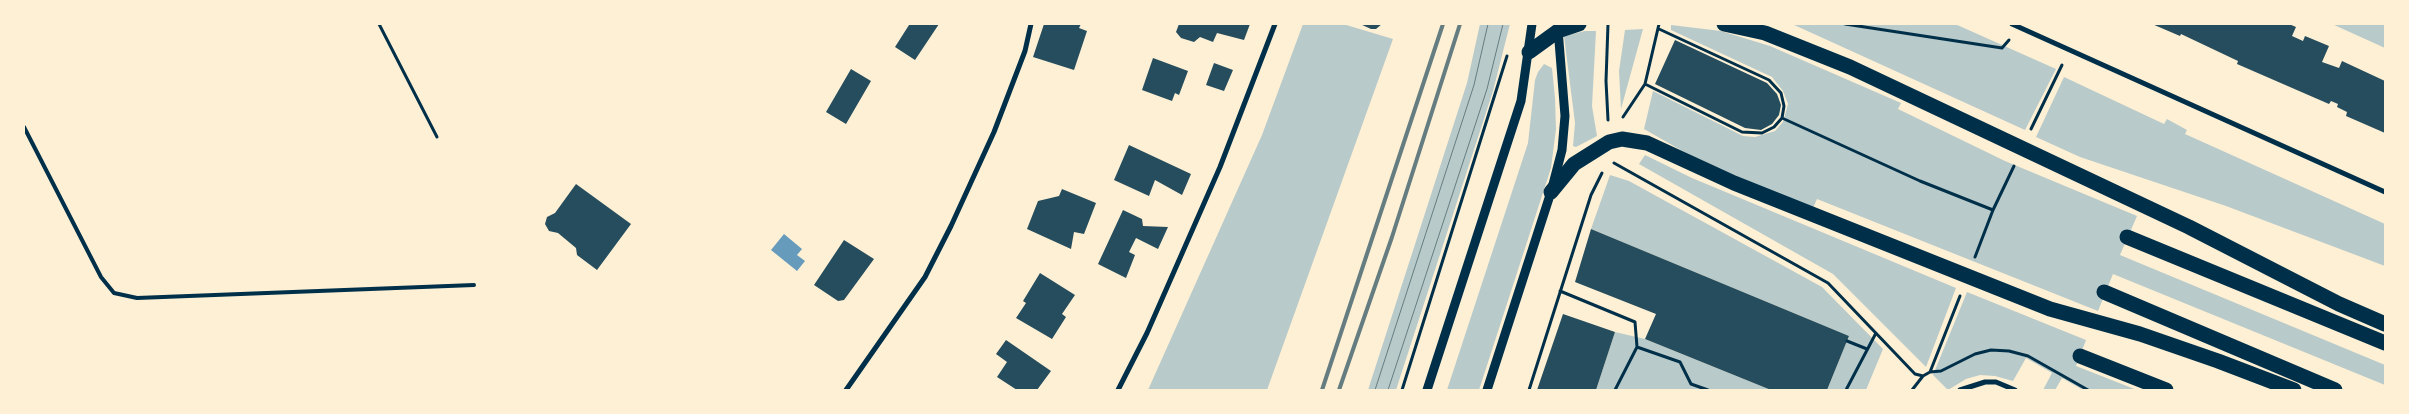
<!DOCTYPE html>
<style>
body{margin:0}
#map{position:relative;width:2409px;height:414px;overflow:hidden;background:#fdf0d5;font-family:"Asap Condensed",sans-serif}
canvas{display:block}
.frame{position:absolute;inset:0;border:25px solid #fdf0d5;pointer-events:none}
</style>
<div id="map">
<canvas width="2409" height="414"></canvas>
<div class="frame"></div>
</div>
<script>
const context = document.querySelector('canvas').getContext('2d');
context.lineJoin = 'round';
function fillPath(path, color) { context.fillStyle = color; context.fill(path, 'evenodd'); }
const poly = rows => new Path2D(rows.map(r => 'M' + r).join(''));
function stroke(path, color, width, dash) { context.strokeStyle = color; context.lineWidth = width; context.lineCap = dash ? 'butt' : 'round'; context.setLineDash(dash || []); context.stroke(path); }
fillPath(poly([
 [1303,24,1343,24,1393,39,1267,390,1148,390,1262,135],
 [1480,24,1510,24,1493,91,1396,390,1368,390,1467,83],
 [1792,24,1955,24,2056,69,2025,130],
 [2332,24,2385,24,2385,48],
 [1671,25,1721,31,1770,46,1901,103,1898,109,2005,161,2137,216,2120,255,2385,365,2385,385,2113,274,2098,311,1817,199,1813,208,1700,161,1644,129,1653,91,1743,136,1755,137,1775,131,1783,122,1788,104,1783,91,1772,77,1671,30],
 [1643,29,1621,109,1619,71,1625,30],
 [1585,31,1596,31,1592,106,1597,136,1576,147,1573,146,1575,123,1564,36],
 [1544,64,1552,68,1555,98,1556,129,1551,168,1479,390,1447,390,1528,143,1535,80,1538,72],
 [2064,77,2164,124,2167,119,2187,130,2185,134,2385,224,2385,266,2226,206,2080,157,2036,137],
 [1645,155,1692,178,1956,288,1926,367,1833,274,1639,164],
 [1610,175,1629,181,1822,287,1883,349,1866,390,1827,390,1849,336,1591,229],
 [1967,292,2086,340,2076,366,2137,390,2083,390,2062,378,2055,390,2043,390,2052,373,2026,358,2013,381,1995,376,1980,375,1966,379,1948,390,1933,375],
 [1615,332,1645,339,1771,390,1596,390]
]), '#b9caca');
fillPath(poly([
 [784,234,802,249,797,255,805,261,797,271,771,250]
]), '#669bbc');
fillPath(poly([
 [907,24,939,24,915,60,895,47,909,25],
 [1044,24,1081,24,1079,28,1087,31,1074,70,1033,57],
 [1179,24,1250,24,1244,40,1217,33,1213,42,1200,37,1194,42,1181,38,1176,32],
 [1360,24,1382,24,1376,29,1371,29],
 [2152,24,2289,24,2296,27,2292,36,2303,41,2305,36,2329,46,2322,62,2339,68,2342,61,2385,81,2385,133,2346,116,2347,112,2337,107,2338,104,2331,101,2329,104,2237,64,2238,61,2181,34,2180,36],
 [1675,40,1767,83,1777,94,1781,105,1779,115,1772,124,1761,130,1745,128,1655,84],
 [1153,58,1188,71,1179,95,1175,93,1172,101,1142,90],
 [1214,63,1233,70,1224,91,1206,85],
 [851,69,871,81,846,124,826,112],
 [1129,145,1191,174,1182,195,1155,180,1149,196,1114,180],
 [576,184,631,224,597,270,577,255,576,248,558,233,549,231,545,224,547,217,555,213],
 [1062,189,1096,203,1084,234,1074,232,1071,249,1027,229,1038,201,1059,196],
 [1123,210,1142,219,1143,226,1168,227,1158,249,1136,238,1129,252,1135,255,1126,278,1098,264],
 [1591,229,1849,336,1827,390,1771,390,1645,339,1656,314,1575,282],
 [844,240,874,259,844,300,838,301,814,285],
 [1040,273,1075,295,1062,314,1066,317,1052,339,1016,318,1026,303,1023,301],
 [1563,314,1615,332,1596,390,1537,390],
 [1006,340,1051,371,1037,390,1017,390,997,377,1007,362,996,354]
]), '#264d5e');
stroke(poly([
 [379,24,437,137],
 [1845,24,2002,48,2009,40],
 [1645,84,1742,132,1762,133,1774,127,1782,118,1784,106,1781,93,1769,80,1659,29],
 [1623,117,1645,84,1659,24],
 [1782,118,1920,181,1993,210],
 [1608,120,1606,81,1608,24],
 [2031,129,2062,65],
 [1614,163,1828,283,1915,374,1923,376,1930,372,1941,371,1975,354,1991,350,2009,351,2028,356,2088,390],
 [1975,257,1993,210,2014,166],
 [1560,291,1635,322,1637,347,1680,362,1691,384,1708,390],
 [1847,341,1867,349],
 [1930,372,1960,296],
 [1402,390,1507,56],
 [1529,390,1591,195,1602,173],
 [1615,390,1637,347],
 [1846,390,1876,333],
 [1912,390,1923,376]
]), '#003049', 3);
stroke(poly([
 [24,127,101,277,114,293,137,298,474,285]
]), '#003049', 4);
stroke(poly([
 [2012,24,2385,192],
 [846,390,925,277,951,226,994,132,1025,51,1031,24],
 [1118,390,1147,333,1220,167,1275,24],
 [1960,390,1985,382,1996,382,2015,390]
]), '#003049', 5);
stroke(poly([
 [1427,390,1521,101,1532,24],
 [1487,390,1551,192,1562,150,1565,116,1558,29]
]), '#003049', 9);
stroke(poly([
 [1724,24,1765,33,1850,67,2189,227,2339,304,2385,324],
 [1529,52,1558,31,1579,24],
 [1551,192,1574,164,1609,142,1622,139,1647,143,1734,183,2050,309,2140,334,2218,361,2294,390],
 [2127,237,2385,343],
 [2104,292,2335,390],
 [2080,356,2166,390]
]), '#003049', 15);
stroke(poly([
 [1375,390,1474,85,1488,24],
 [1388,390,1487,89,1503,24]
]), '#657d81', 1);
stroke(poly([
 [1322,390,1443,24],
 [1339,390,1392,237,1460,24]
]), '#657d81', 4);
</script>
